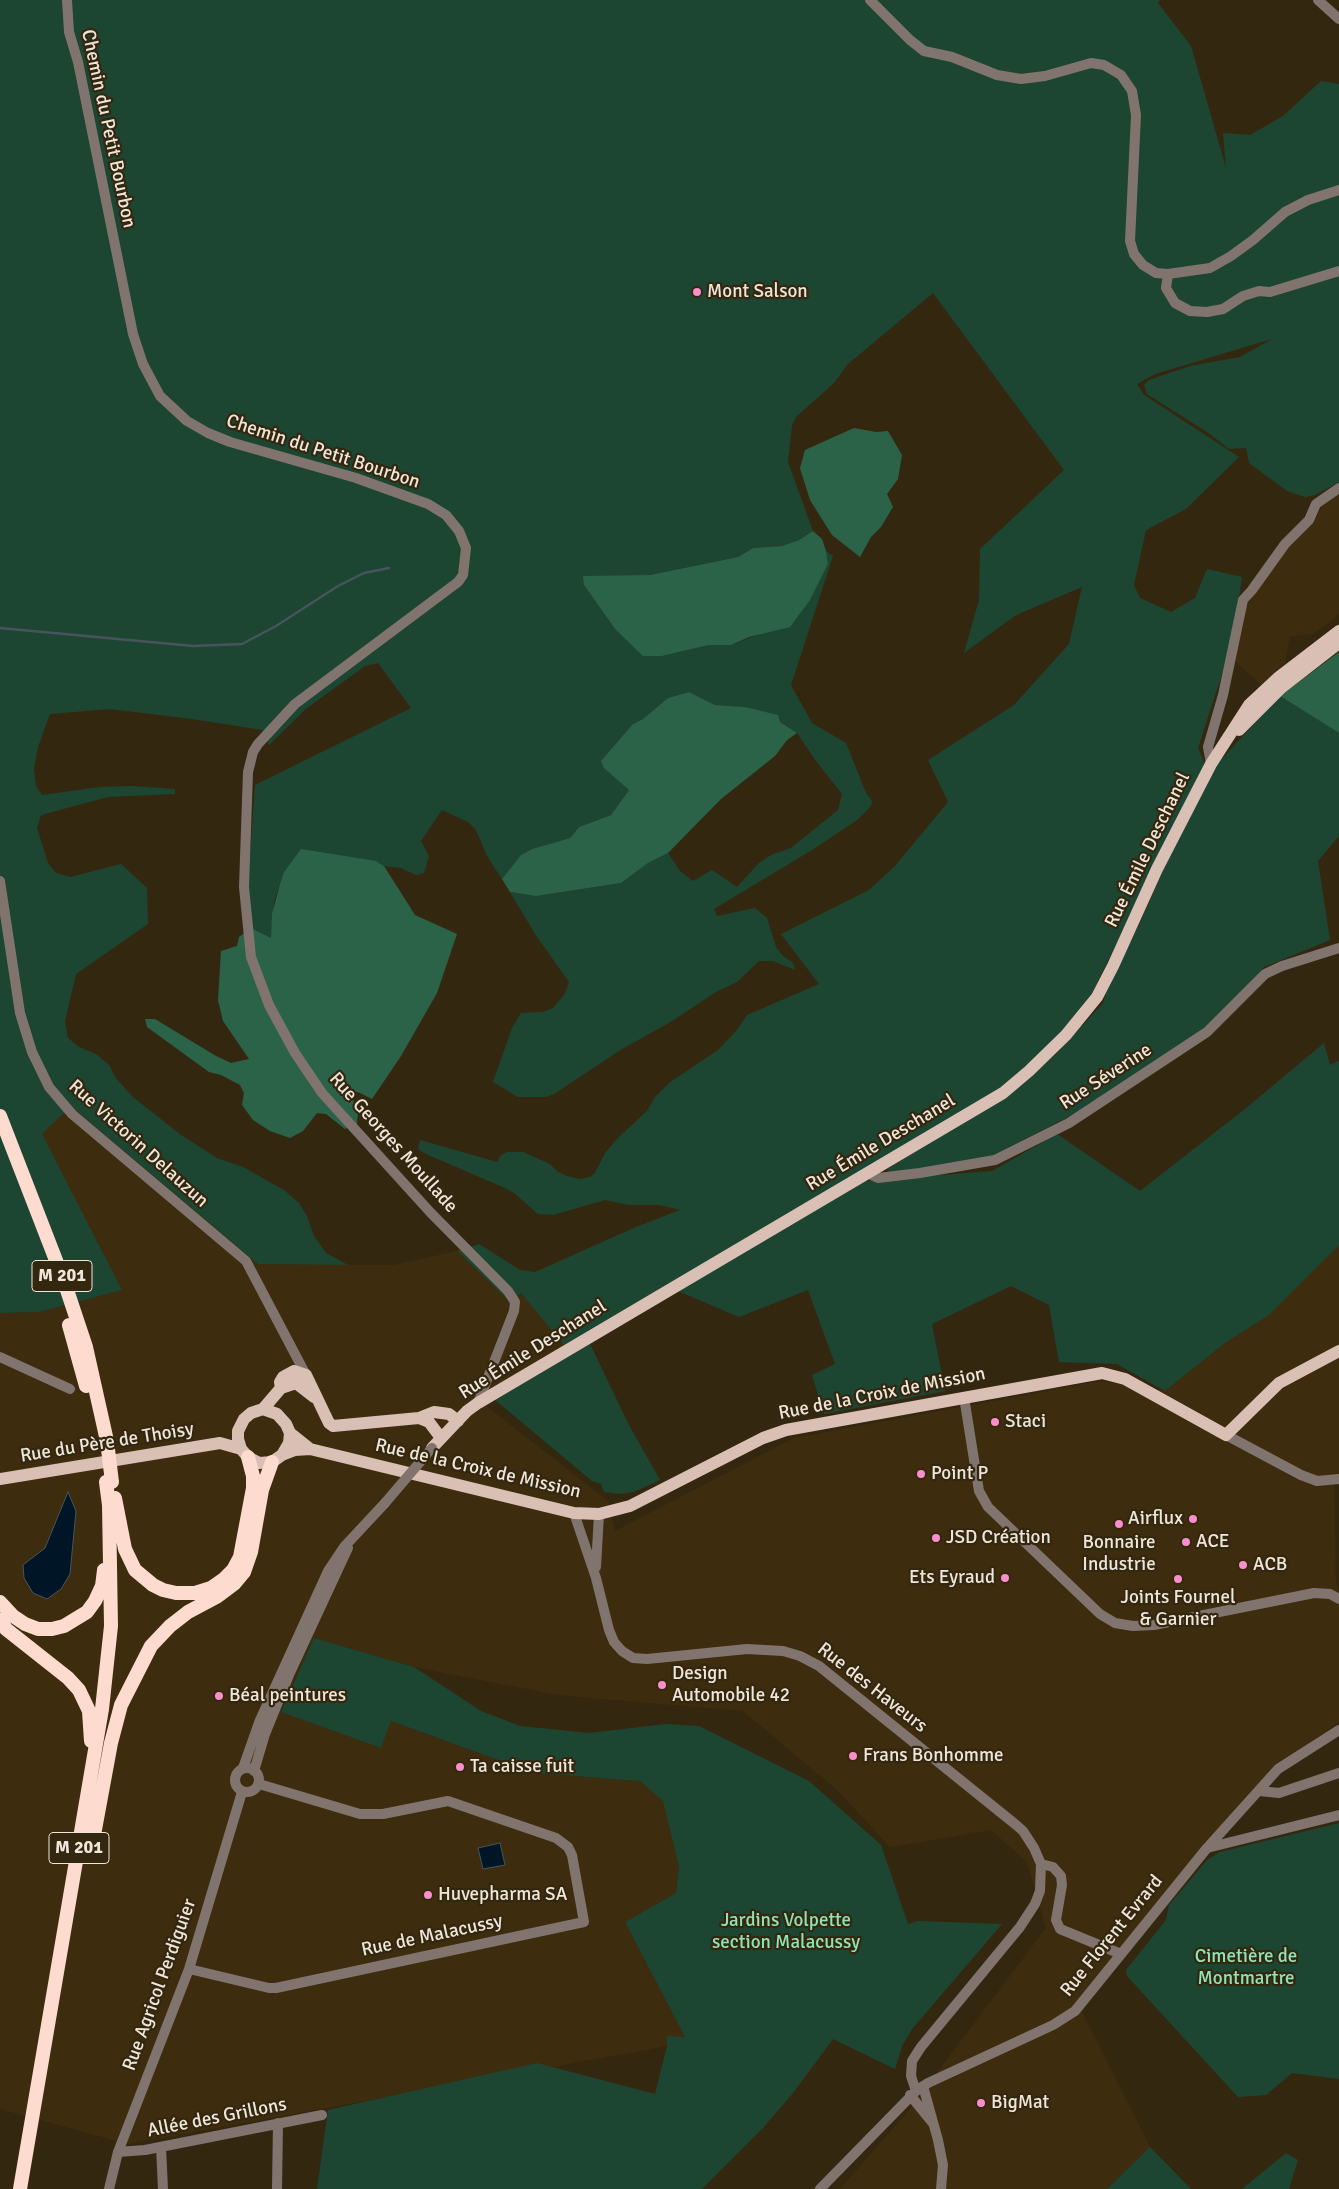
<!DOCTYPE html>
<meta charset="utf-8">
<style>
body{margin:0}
canvas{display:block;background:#342710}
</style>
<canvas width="1339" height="2189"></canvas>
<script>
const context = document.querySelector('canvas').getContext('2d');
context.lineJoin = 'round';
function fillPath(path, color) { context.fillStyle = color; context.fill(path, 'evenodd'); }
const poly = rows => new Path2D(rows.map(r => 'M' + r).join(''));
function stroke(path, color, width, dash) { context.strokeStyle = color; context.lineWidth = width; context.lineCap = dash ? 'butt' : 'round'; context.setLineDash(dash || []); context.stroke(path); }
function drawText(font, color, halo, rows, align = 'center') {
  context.font = font + ' Signika,sans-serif'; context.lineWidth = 4.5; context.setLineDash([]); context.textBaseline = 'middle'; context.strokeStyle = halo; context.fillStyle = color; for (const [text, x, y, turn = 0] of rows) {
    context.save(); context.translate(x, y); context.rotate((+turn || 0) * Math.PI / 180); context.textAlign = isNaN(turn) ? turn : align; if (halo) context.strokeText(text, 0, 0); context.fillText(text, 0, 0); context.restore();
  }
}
fillPath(poly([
 [1339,492,1339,614,1315,633,1290,637,1285,663,1261,685,1234,660,1246,607,1275,563,1312,523,1325,503],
 [71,1106,258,1264,394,1265,457,1251,510,1302,521,1293,564,1345,476,1398,608,1501,615,1531,794,1438,1101,1381,1165,1391,1225,1343,1269,1315,1339,1245,1339,1475,1334,1476,1336,1584,1339,1591,1339,1722,1275,1767,1077,2002,1150,2147,1107,2189,840,2189,905,2115,1046,1928,1027,1862,991,1830,890,1847,837,1790,743,1711,558,1695,414,1667,314,1638,281,1712,381,1748,390,1721,534,1773,640,1781,664,1801,679,1866,676,1893,625,1922,685,2037,667,2036,667,2046,128,2144,0,2109,0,1313,39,1312,122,1290,41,1134]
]), '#3d2c0e');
fillPath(poly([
 [0,0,1160,0,1158,3,1191,46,1226,168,1223,133,1250,135,1283,116,1321,81,1339,84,1339,482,1315,495,1305,497,1287,491,1249,463,1246,448,1229,449,1210,434,1147,394,1144,385,1149,380,1190,366,1240,357,1272,339,1155,374,1137,384,1144,395,1239,457,1186,509,1146,530,1134,585,1140,598,1171,612,1195,598,1207,569,1242,577,1233,640,1198,748,1204,762,1203,770,1092,993,1058,1037,1033,1063,995,1092,564,1345,521,1293,510,1302,457,1251,479,1244,520,1270,535,1272,636,1227,680,1210,660,1205,629,1205,605,1200,553,1215,538,1214,514,1193,505,1188,426,1154,418,1149,420,1140,497,1162,501,1155,507,1152,523,1152,550,1164,558,1172,567,1176,579,1179,590,1177,595,1173,605,1153,619,1137,647,1111,655,1097,669,1083,718,1050,737,1030,747,1015,819,984,781,934,869,890,895,866,948,802,928,760,1014,705,1069,644,1082,587,1016,615,964,653,979,600,980,549,1064,470,933,293,848,364,834,383,796,417,792,426,788,462,813,531,799,540,782,546,753,548,738,557,650,575,626,576,584,585,615,629,662,656,709,645,731,645,765,632,810,600,828,564,826,551,833,556,791,685,812,723,846,743,866,793,872,801,871,806,857,820,812,850,714,909,717,916,755,908,767,918,776,947,782,955,793,963,795,970,773,961,759,961,737,982,716,992,669,1023,622,1049,554,1094,546,1097,518,1097,493,1082,512,1028,521,1013,543,1012,553,1008,565,994,569,982,535,934,510,892,536,896,621,883,648,863,668,853,680,871,693,881,712,870,737,887,759,863,771,855,791,848,838,810,842,794,816,761,797,733,780,722,745,707,715,705,689,692,668,698,643,719,633,724,629,790,611,815,579,827,570,838,532,849,521,855,502,879,487,856,476,830,468,822,442,810,421,841,429,856,424,873,416,875,401,868,384,866,376,861,292,862,284,872,274,902,271,938,251,928,248,885,255,785,411,708,378,663,365,666,307,708,269,745,263,730,192,719,110,709,50,714,38,747,34,769,36,786,42,795,100,787,132,786,175,789,175,794,108,797,41,815,37,828,48,863,56,873,70,877,121,864,147,888,148,924,76,974,65,1021,68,1038,79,1047,96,1054,110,1066,115,1077,133,1097,181,1135,217,1158,243,1167,284,1190,299,1203,307,1216,314,1236,326,1253,348,1265,258,1264,71,1106,42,1134,122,1290,39,1312,0,1313],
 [1280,696,1339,733,1339,836,1318,861,1330,940,1264,967,1231,1004,1198,1034,1084,1109,986,1159,933,1168,890,1172,887,1169,1024,1083,1058,1052,1103,1003,1109,982,1140,923,1178,836,1216,765],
 [1324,1043,1330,1065,1339,1061,1339,1245,1269,1315,1225,1343,1165,1391,1117,1364,1059,1362,1049,1305,1011,1286,932,1324,945,1391,824,1414,812,1375,835,1364,808,1290,739,1317,678,1291,865,1181,992,1171,1057,1134,1140,1191,1245,1109],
 [590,1344,629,1425,660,1480,634,1492,619,1494,604,1492,601,1484,592,1481,494,1399],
 [314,1638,414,1667,481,1711,520,1726,589,1733,666,1724,699,1726,809,1781,881,1845,908,1924,918,1921,1002,1924,912,2029,902,2046,895,2069,833,2039,793,2093,762,2129,702,2189,317,2189,328,2110,537,2063,655,2094,667,2046,667,2036,685,2037,625,1922,676,1893,679,1866,663,1801,640,1781,534,1773,391,1721,381,1748,281,1712],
 [1339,1823,1339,2079,1292,2073,1266,2095,1238,2097,1127,1976,1126,1970,1166,1920,1169,1905,1207,1860,1220,1852],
 [1150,2147,1191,2189,1107,2189],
 [1286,2153,1298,2160,1289,2189,1242,2189]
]), '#1c4631');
fillPath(poly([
 [854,428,876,432,888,431,902,455,898,479,887,494,893,507,881,527,871,537,860,557,832,535,810,500,800,468,805,450],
 [813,531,822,539,826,551,828,564,810,600,790,627,749,637,731,645,709,645,662,656,643,656,615,629,584,585,583,576,650,575,738,557,753,548,782,546,799,540],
 [1339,652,1339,733,1280,696],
 [689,692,715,705,745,707,778,715,780,722,797,733,787,740,775,756,721,799,668,853,648,863,621,883,536,896,510,892,502,879,521,855,532,849,570,838,579,827,611,815,629,790,604,768,601,761,633,724,643,719,668,698],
 [301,849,376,861,384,866,415,915,457,934,437,993,401,1056,372,1099,358,1092,350,1092,358,1112,357,1124,345,1129,326,1114,317,1113,303,1131,290,1138,270,1131,253,1120,242,1105,244,1093,240,1085,221,1075,209,1072,147,1027,145,1019,155,1019,216,1056,231,1063,249,1059,223,1021,218,1000,221,951,237,946,239,937,251,928,271,938,272,914,280,884,284,872]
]), '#2b6348');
const water = poly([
 [68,1492,76,1511,70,1574,61,1589,47,1599,33,1593,24,1578,23,1565,45,1548,68,1492],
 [500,1843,505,1865,483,1869,478,1848,500,1843]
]);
fillPath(water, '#001627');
stroke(water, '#48545c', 1);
stroke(poly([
 [0,628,193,646,242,644,276,626,338,586,364,573,389,568]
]), '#48545c', 2.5);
stroke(poly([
 [67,0,69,32,78,62,133,334,143,364,160,396,187,421,208,433,230,442,356,478,428,504,446,515,459,531,466,548,463,575,458,582,295,704,258,744,253,752,248,772,244,887,251,957,269,1005,295,1053,322,1093,430,1212,508,1291,515,1302,514,1311,478,1403],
 [870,0,910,40,924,51,952,57,997,75,1021,79,1045,76,1091,63,1104,65,1121,75,1132,91,1136,115,1130,241,1134,254,1143,265,1156,273,1168,274,1210,268,1231,256,1253,240,1285,212,1308,200,1339,190],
 [1318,0,1339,19],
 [1168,274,1166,288,1175,303,1190,311,1207,312,1223,309,1243,296,1259,291,1270,292,1339,271],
 [1211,764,1208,747,1223,695,1243,600,1252,590,1285,544,1309,520,1316,504,1339,488],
 [0,881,20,1013,32,1052,49,1087,72,1114,246,1261,306,1375],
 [867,1173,878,1178,920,1173,995,1160,1069,1123,1207,1032,1265,974,1282,966,1339,948],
 [0,1357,70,1389],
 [964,1397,979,1491,988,1507,1100,1614,1115,1623,1133,1626,1154,1625,1314,1593,1330,1594,1339,1599],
 [1226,1435,1301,1475,1317,1481,1339,1479],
 [574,1513,596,1578,609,1630,614,1642,622,1651,633,1658,647,1659,747,1649,783,1651,800,1656,819,1666,1015,1824,1023,1831,1034,1848,1041,1864,1040,1891,1035,1904,1020,1927,921,2047,912,2061,911,2076,916,2091],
 [596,1567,599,1514],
 '235 1780a12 12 0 1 1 24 0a12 12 0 1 1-24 0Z',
 [243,1768,260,1720,328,1571,344,1547,385,1503],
 [254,1771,265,1734,289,1675,348,1548],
 [1259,1791,1279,1793,1339,1773],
 [1207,1848,1339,1815],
 [1041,1864,1053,1867,1061,1876,1062,1885,1056,1920,1060,1929,1121,1954],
 [189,1969,269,1988,276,1988,584,1922,572,1855,568,1847,556,1838,448,1801,383,1814,360,1814,259,1784],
 [923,2086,938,2140,943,2165,941,2189],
 [910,2095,932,2122],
 [161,2147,163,2189],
 [118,2152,145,2150,322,2115],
 [109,2189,118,2152,189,1969,242,1792],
 [277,2189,278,2123],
 [820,2189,916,2091,928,2083,1053,2025,1075,2011,1207,1848,1278,1769,1339,1730]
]), '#81746f', 10);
stroke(poly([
 [1239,730,1281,688,1339,643],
 [281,1388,296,1383,314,1397],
 [263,1409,281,1388,280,1382,283,1377,294,1371,306,1375,329,1423,333,1426,419,1418,434,1412,449,1414,458,1421],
 [419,1418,429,1422,441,1438],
 [290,1433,289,1443,282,1455,272,1462,259,1463,248,1457,241,1449,238,1439,238,1431,244,1419,251,1413,263,1409,277,1414,286,1424,290,1433,310,1449],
 [432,1448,467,1411,478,1403,1003,1093,1029,1071,1066,1035,1097,997,1113,966,1157,869,1211,764,1249,705,1279,677,1339,631],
 [282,1455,295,1450,310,1449,574,1513,599,1514,630,1506,763,1438,786,1430,1102,1373,1125,1379,1226,1435,1279,1383,1339,1351],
 [0,1479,220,1443,241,1449]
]), '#dabfb4', 12);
stroke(poly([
 [0,1116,64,1281,86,1347,107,1441],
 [69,1325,86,1386],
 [115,1498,125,1549,135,1570,153,1585,163,1590,176,1593,195,1593,211,1588,224,1579,233,1570,240,1557,253,1488,253,1476,248,1457],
 [0,1602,13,1616,25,1624,38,1629,52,1629,64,1626,87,1612,95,1601,102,1586,104,1570],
 [0,1620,6,1629,68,1678,79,1690,89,1711,91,1741],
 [88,1856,94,1835,111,1743,121,1705,151,1646,170,1626,188,1612,218,1596,234,1584,244,1572,251,1552,262,1490,272,1462],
 [20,2189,102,1709,111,1626,109,1505,106,1482]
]), '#fddccf', 14);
stroke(poly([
 [385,1503,432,1448]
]), '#81746f', 10);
stroke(poly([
 [107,1441,112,1482]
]), '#fddccf', 14);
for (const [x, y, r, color] of [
 [697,292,5,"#f98fc9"],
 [995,1422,5,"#f98fc9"],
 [921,1474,5,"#f98fc9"],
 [1193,1519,5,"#f98fc9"],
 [1119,1524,5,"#f98fc9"],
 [936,1538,5,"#f98fc9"],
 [1186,1542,5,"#f98fc9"],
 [1243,1565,5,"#f98fc9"],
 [1005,1578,5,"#f98fc9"],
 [1178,1579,5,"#f98fc9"],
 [662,1685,5,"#f98fc9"],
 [219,1696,5,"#f98fc9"],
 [853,1756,5,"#f98fc9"],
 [460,1767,5,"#f98fc9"],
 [428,1895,5,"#f98fc9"],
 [981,2103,5,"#f98fc9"]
]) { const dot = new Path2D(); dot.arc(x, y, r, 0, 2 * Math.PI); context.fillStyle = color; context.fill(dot); stroke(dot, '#342710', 2); }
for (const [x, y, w] of [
 [62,1276,60],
 [79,1848,60]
]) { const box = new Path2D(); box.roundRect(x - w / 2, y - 15.5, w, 31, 4); context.fillStyle = '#342710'; context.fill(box); stroke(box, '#efe6d9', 1); }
drawText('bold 18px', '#efe6d9', null, [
 ["M 201",62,1276],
 ["M 201",79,1848]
]);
drawText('19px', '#efe6d9', '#342710', [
 ["Chemin du Petit Bourbon",108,129,78],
 ["Chemin du Petit Bourbon",323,452,18],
 ["Rue Émile Deschanel",1148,850,-64],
 ["Rue Séverine",1106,1077,-33],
 ["Rue Georges Moullade",393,1143,48],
 ["Rue Émile Deschanel",881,1143,-31],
 ["Rue Victorin Delauzun",138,1144,42],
 ["Rue Émile Deschanel",533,1350,-32],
 ["Rue de la Croix de Mission",882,1394,-11],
 ["Rue du Père de Thoisy",107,1443,-9],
 ["Rue de la Croix de Mission",478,1469,13],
 ["Rue des Haveurs",872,1688,38],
 ["Rue de Malacussy",432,1936,-12],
 ["Rue Florent Evrard",1112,1936,-51],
 ["Rue Agricol Perdiguier",160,1985,-70],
 ["Allée des Grillons",217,2118,-11]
]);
drawText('19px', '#efe6d9', '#342710', [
 ["Mont Salson",707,292],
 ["Staci",1005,1422],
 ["Point P",931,1474],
 ["Airflux",1183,1519,"right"],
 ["JSD Création",946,1538],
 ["ACE",1196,1542],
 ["Bonnaire",1119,1543,"center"],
 ["Industrie",1119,1565,"center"],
 ["ACB",1253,1565],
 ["Ets Eyraud",995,1578,"right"],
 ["Joints Fournel",1178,1598,"center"],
 ["& Garnier",1178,1620,"center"],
 ["Design",672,1674],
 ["Automobile 42",672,1696],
 ["Béal peintures",229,1696],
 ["Frans Bonhomme",863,1756],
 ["Ta caisse fuit",470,1767],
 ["Huvepharma SA",438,1895],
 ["BigMat",991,2103]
], 'left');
drawText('19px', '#8ee4b6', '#342710', [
 ["Jardins Volpette",786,1921],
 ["section Malacussy",786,1943],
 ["Cimetière de",1246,1957],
 ["Montmartre",1246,1979]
]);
</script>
